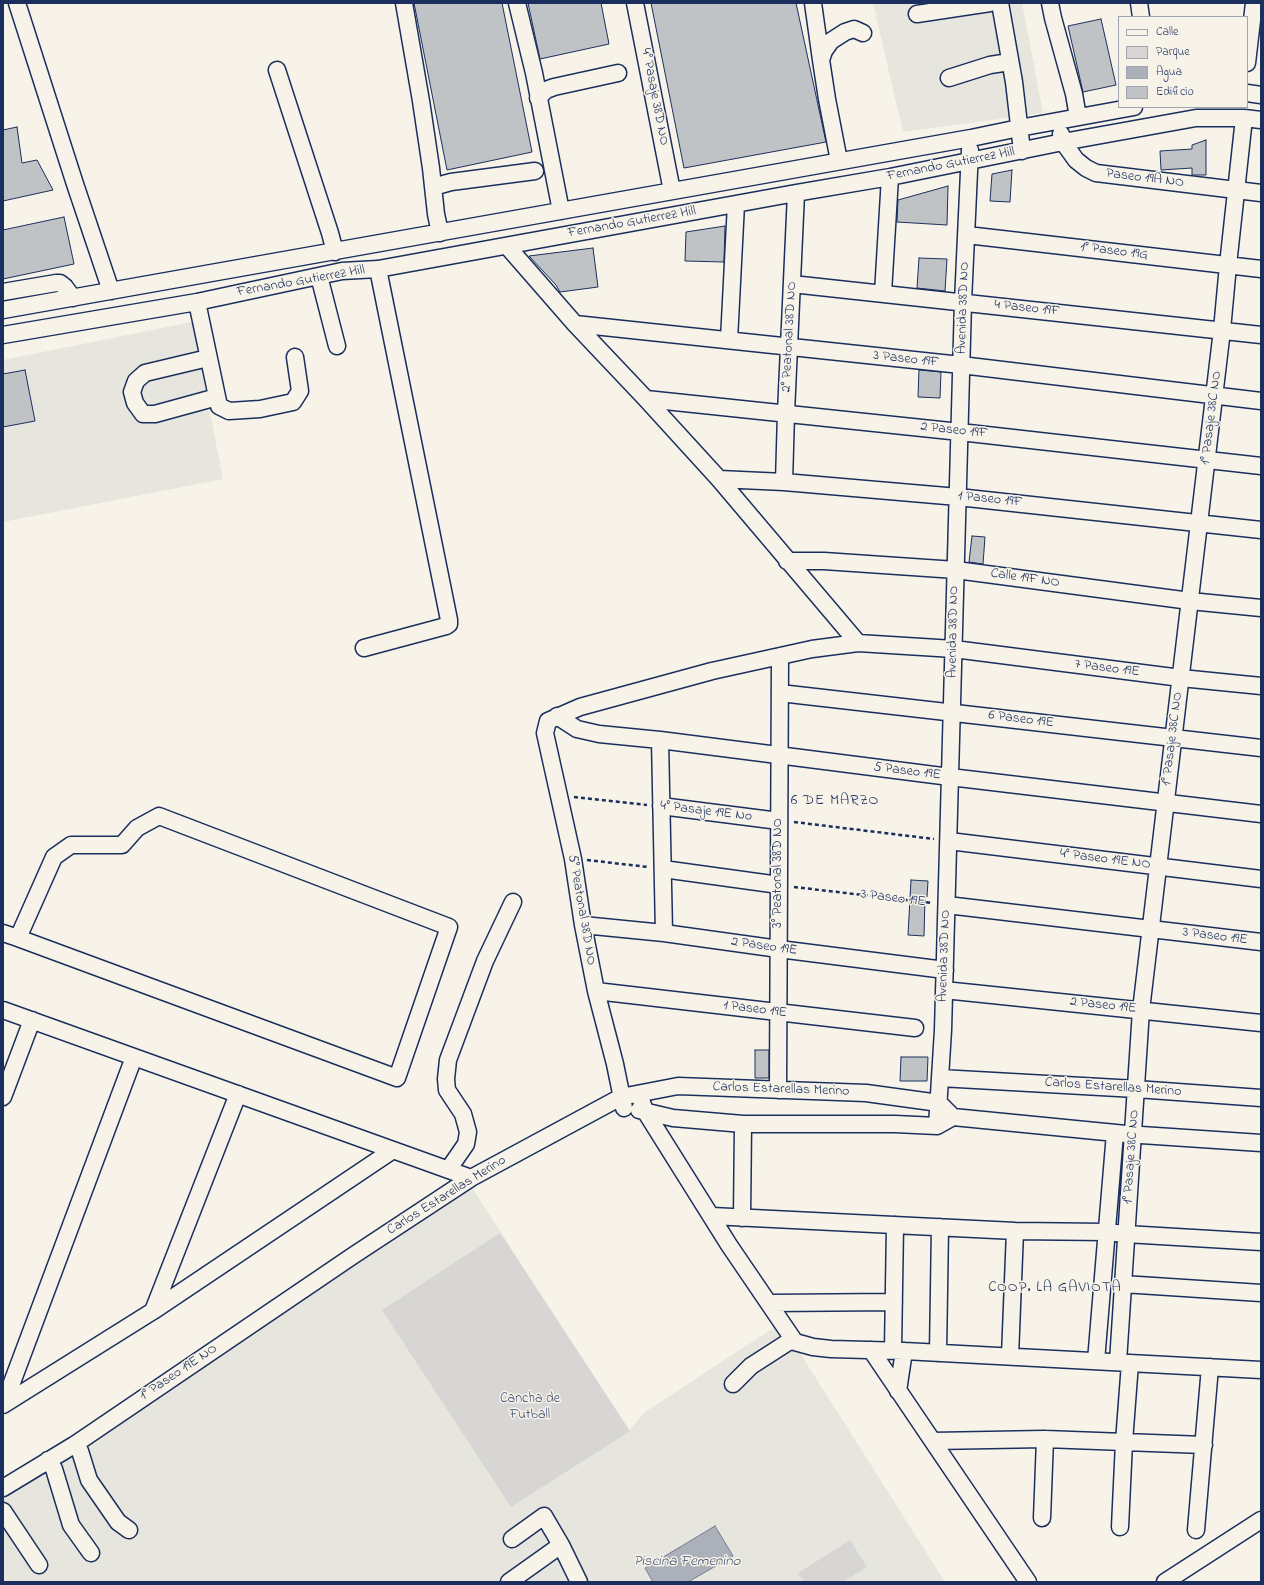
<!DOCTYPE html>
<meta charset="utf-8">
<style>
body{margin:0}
#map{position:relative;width:1264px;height:1585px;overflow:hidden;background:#f7f3e8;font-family:"Indie Flower",sans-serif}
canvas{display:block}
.frame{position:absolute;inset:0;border:4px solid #1b2f5e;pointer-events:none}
.legend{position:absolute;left:1118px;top:16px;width:130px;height:92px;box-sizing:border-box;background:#f7f3e8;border:1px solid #9fa5b1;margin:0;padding:5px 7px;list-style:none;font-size:12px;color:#1b2f5e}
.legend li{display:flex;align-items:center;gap:8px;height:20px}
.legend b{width:20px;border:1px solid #9fa5b1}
</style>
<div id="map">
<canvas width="1264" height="1585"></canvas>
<div class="frame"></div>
<ul class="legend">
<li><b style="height:5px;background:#f7f3e8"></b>Calle</li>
<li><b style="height:11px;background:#d7d6d4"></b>Parque</li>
<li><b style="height:11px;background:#acb0b9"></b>Agua</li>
<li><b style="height:11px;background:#c0c3c5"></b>Edificio</li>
</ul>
</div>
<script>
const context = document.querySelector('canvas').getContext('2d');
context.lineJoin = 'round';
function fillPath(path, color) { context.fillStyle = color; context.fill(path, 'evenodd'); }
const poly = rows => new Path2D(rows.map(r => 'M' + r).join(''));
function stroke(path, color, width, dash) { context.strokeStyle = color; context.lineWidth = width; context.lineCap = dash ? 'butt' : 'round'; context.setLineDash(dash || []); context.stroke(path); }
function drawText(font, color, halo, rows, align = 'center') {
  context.font = font + ' "Indie Flower",sans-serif'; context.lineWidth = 3; context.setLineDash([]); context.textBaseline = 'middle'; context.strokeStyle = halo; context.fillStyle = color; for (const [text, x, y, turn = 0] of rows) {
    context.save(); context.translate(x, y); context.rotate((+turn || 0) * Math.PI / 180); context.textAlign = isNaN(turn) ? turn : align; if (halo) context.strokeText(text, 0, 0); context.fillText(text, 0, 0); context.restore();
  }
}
fillPath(poly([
 [873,3,1022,3,1043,113,903,132],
 [192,322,223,479,3,522,3,360],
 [472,1188,629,1430,645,1412,781,1323,945,1582,3,1582,3,1498]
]), '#e6e5de');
fillPath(poly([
 [500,1233,630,1431,511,1507,382,1310],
 [850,1540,867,1567,843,1582,804,1582,798,1573]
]), '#d7d6d4');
const water = poly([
 [715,1526,733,1556,688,1582,653,1582,645,1568,715,1526]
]);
fillPath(water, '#acb0b9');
stroke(water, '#727c95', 1);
const building = poly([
 [414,3,502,3,532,152,447,170,414,3],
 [528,3,601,3,609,44,540,59,528,3],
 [651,3,796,3,826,142,684,168,651,3],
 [1101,19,1116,85,1083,92,1068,26,1101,19],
 [17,127,22,163,37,160,53,190,3,201,3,130,17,127],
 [1206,140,1206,175,1192,175,1192,168,1161,170,1160,151,1192,149,1192,145,1206,140],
 [1012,170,1010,202,990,201,992,174,1012,170],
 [948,186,947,225,897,222,898,200,948,186],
 [64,217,74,264,3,279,3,230,64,217],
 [725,226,724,262,685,261,686,232,725,226],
 [593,248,598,287,560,292,556,285,529,256,593,248],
 [919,258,947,259,945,291,917,288,919,258],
 [25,370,35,421,3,427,3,374,25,370],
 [919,370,941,372,940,398,918,397,919,370],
 [972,536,985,537,983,564,969,562,972,536],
 [911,880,928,881,927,897,925,897,924,936,908,935,911,880],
 [755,1050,769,1050,769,1078,755,1078,755,1050],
 [901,1057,928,1057,927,1081,900,1081,901,1057]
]);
fillPath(building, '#c0c3c5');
stroke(building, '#1b2f5e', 1);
const minor = poly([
 [17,3,75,184,111,291],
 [404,3,421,101,431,168,436,214,440,233],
 [517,3,534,73,561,211],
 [635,3,672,191],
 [813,3,821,60],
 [1000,3,1014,82,1022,151],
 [1050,3,1053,18,1074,94,1078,117],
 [1139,3,1141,17],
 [917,14,990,3],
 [1247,63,1254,3],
 [277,70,330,233,335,252],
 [949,78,990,65,1003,63,1010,64],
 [1247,93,1261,95],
 [538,98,546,90,554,87,618,73],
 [1061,134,1063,142,1076,160,1086,168,1096,173,1261,193],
 [839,161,827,99,821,60,824,51,831,41,845,32,854,29,863,33],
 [433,187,451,182,535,171],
 [967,235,1261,269],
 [507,246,575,324,646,399,719,479,858,643],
 [319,276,337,346],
 [792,284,1261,335],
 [3,292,56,283,60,283,65,287,73,298],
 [883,293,890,177],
 [197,302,219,406,229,411,260,409,293,402,300,391,295,357],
 [3,310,971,138,1019,128,1134,107],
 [575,324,961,365,1261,401],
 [3,335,197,302,342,271,378,269,796,193,890,177,1063,142,1196,118,1244,118,1261,120],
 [729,340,736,204],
 [208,358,145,373,136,381,132,392,135,403,143,414,155,414,217,397],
 [646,399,960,432,1261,466],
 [719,479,784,482,958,497,1261,530],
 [784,482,786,413,796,193],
 [787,561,824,561,956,570,1190,601,1261,608],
 [364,648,446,626,449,624,449,620,378,269],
 [780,693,1261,748],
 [557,716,577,729,599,734,660,740,950,777,1261,814],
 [660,740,664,933],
 [661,806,779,821],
 [949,841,1261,879],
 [663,869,779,885],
 [947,905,1261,942],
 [583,925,664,933,779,949,945,970],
 [3,933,18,938,397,1078,449,927,159,816,137,828,122,845,71,845,54,857,18,938],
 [944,990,1261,1023],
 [596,991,915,1028],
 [3,1010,471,1178],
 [940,1078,1136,1089,1261,1098],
 [778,1090,780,656],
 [639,1094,645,1111,729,1245,795,1342,813,1347,831,1349,904,1351,1261,1370],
 [3,1097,32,1020],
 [624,1108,615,1064,596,991,583,925,573,859,545,733,548,721,580,707,712,671,812,649,858,643,954,649,1181,678,1261,686],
 [639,1110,673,1118,743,1124,895,1124,937,1126,953,1117,1126,1134,1261,1143],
 [937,1126,943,1030,963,302,970,150],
 [448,1170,466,1144,468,1132,463,1114,447,1090,446,1079,448,1060,485,961,513,902],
 [712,1216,1015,1231,1106,1232,1126,1234,1261,1242],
 [742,1218,743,1124],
 [1123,1284,1261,1293],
 [770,1303,894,1302],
 [153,1311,238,1094],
 [871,1350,1028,1582],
 [893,1350,895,1225],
 [938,1353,940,1227],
 [1010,1356,1015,1231],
 [1096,1361,1115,1133],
 [1118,1362,1141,1010,1222,330,1228,265,1244,118],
 [733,1384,751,1366,793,1339],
 [898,1391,904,1351],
 [4,1404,134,1057],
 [3,1405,153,1311,393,1150],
 [933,1441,1045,1439,1204,1445],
 [74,1445,80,1451,89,1480,118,1522,129,1530],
 [48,1460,54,1469,71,1525,91,1553],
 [3,1488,74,1445,354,1255,471,1178,621,1097,678,1086,866,1093,939,1103,953,1117],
 [3,1511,39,1565],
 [1042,1518,1045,1439],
 [1120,1527,1124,1442,1130,1363],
 [1196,1530,1210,1367],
 [512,1539,544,1516,561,1545,579,1582],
 [509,1582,561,1545],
 [1165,1582,1261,1520]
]);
stroke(minor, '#1b2f5e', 19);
stroke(poly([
 [574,797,647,805],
 [794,822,934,839],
 [587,860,648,867],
 [794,887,932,903]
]), '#1b2f5e', 2.5, [4, 3]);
stroke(minor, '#f7f3e8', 16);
drawText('14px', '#1b2f5e', '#f7f3e8', [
 ["4° Pasaje 38D NO",654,97,79],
 ["Fernando Gutierrez Hill",951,165,-11],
 ["Paseo 19A NO",1145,179,7],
 ["Fernando Gutierrez Hill",632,223,-10],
 ["1° Paseo 19G",1114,252,7],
 ["Fernando Gutierrez Hill",301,282,-10],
 ["Avenida 38D NO",964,308,-88],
 ["4 Paseo 19F",1027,309,6],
 ["2° Peatonal 38D NO",790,337,-87],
 ["3 Paseo 19F",906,360,6],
 ["1° Pasaje 38C NO",1212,418,-83],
 ["2 Paseo 19F",954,431,6],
 ["1 Paseo 19F",990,500,6],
 ["Calle 19F NO",1025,579,8],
 ["Avenida 38D NO",954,632,-89],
 ["7 Paseo 19E",1107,669,7],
 ["6 Paseo 19E",1021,720,7],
 ["1° Pasaje 38C NO",1173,739,-83],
 ["5 Paseo 19E",907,772,7],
 ["4° Pasaje 19E No",706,812,7],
 ["4° Paseo 19E NO",1105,860,7],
 ["3° Peatonal 38D NO",779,873,-90],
 ["3 Paseo 19E",893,899,7],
 ["5° Peatonal 38D NO",581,910,80],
 ["3 Paseo 19E",1215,937,7],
 ["2 Paseo 19E",764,947,8],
 ["Avenida 38D NO",945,956,-88],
 ["2 Paseo 19E",1103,1006,6],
 ["1 Paseo 19E",755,1010,7],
 ["Carlos Estarellas Merino",1113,1088,4],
 ["Carlos Estarellas Merino",781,1090,2],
 ["1° Pasaje 38C NO",1132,1157,-86],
 ["Carlos Estarellas Merino",447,1196,-32],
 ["1° Paseo 19E NO",179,1373,-34]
]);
drawText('14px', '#415076', '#f7f3e8', [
 ["Cancha de",530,1400],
 ["Futball",530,1416]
]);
context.letterSpacing = '1px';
drawText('15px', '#1b2f5e', '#f7f3e8', [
 ["6 DE MARZO",835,802],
 ["COOP. LA GAVIOTA",1055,1289]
]);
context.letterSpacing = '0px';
drawText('italic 15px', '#465679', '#f7f3e8', [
 ["Piscina Femenino",687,1563]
]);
</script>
